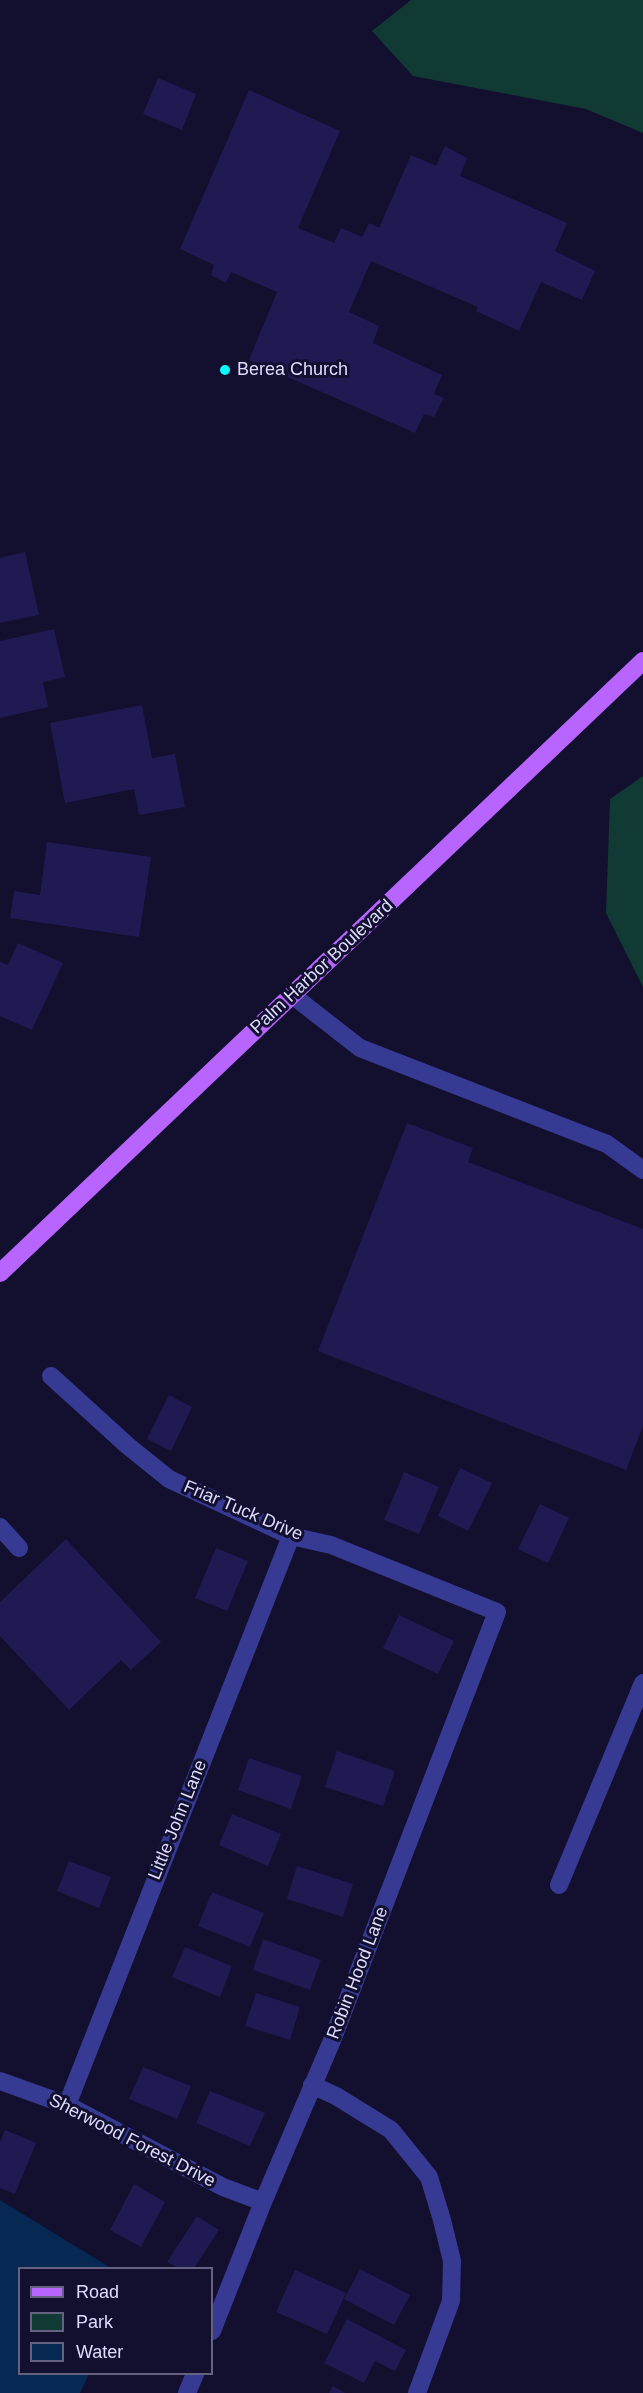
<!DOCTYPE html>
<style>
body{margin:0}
#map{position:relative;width:643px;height:2393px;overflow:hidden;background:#120f2f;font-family:Arial,sans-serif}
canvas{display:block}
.legend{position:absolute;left:18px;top:2267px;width:195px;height:108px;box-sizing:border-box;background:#120f2f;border:2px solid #646182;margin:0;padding:8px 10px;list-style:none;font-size:18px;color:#deddff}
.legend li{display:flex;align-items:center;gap:12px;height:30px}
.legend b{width:30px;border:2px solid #646182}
</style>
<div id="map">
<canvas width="643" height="2393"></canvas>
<ul class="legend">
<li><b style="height:8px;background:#b864ff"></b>Road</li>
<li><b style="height:16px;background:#123a35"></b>Park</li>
<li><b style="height:16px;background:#062852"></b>Water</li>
</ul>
</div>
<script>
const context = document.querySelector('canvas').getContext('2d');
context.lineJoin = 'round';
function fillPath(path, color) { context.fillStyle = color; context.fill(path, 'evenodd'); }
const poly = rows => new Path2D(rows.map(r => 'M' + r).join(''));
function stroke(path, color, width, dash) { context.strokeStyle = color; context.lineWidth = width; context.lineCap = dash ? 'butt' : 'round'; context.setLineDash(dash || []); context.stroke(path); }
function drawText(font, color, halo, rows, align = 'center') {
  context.font = font + ' Arial,sans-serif'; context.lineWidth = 6; context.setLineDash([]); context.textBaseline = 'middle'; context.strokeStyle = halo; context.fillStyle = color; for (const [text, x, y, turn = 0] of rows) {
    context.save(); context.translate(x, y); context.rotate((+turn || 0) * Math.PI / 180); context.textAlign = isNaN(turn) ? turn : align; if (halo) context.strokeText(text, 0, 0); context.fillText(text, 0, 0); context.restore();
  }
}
fillPath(poly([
 [411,0,643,0,643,133,586,109,413,76,372,31],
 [643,776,643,987,606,913,610,799]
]), '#123a35');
fillPath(poly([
 [0,2200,111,2268,20,2268,20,2374,89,2374,80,2393,0,2393]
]), '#062852');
fillPath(poly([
 [158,78,196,94,182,130,143,114],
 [249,90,340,131,298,228,334,243,341,228,362,237,369,223,379,228,411,155,436,166,445,146,467,158,460,176,567,223,555,251,595,271,582,300,541,282,519,331,476,311,478,307,371,261,349,312,379,326,373,343,442,375,434,394,444,398,434,417,424,414,415,433,249,360,277,292,231,272,226,283,211,275,214,265,180,249],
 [25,552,39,615,0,623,0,558],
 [54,629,65,677,43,682,48,707,0,718,0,641],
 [142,705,152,758,175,754,185,807,139,815,134,789,65,803,50,723],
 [47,842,151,857,139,937,10,918,14,891,40,895],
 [18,943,63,963,32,1030,0,1016,0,962,8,965],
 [407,1123,473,1148,468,1162,643,1229,643,1426,626,1470,318,1351],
 [169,1395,192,1407,171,1451,147,1439],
 [460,1468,492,1483,468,1531,438,1516],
 [404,1472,439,1487,419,1534,384,1520],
 [540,1504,569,1518,548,1563,518,1549],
 [66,1539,161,1642,131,1670,121,1660,69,1710,0,1636,0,1602],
 [216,1548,248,1561,227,1611,195,1598],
 [399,1615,454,1641,438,1674,383,1648],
 [337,1751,395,1771,383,1806,325,1787],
 [249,1758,302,1776,291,1809,238,1790],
 [232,1814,281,1834,268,1866,219,1845],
 [69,1861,111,1877,99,1908,57,1891],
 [297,1866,353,1884,343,1917,287,1899],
 [212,1892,264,1913,250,1947,198,1926],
 [263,1939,321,1960,310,1990,253,1970],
 [185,1947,232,1966,220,1997,172,1977],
 [256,1993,300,2007,290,2040,245,2026],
 [143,2067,191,2086,177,2119,129,2099],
 [210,2091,265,2113,250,2146,196,2123],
 [5,2130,36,2143,15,2194,0,2188,0,2142],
 [134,2184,165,2202,141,2247,110,2230],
 [197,2216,219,2230,194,2268,178,2268,167,2262],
 [360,2269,410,2295,394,2325,344,2299],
 [295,2270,346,2293,327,2334,276,2312],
 [347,2319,406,2350,395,2371,375,2361,364,2383,324,2363],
 [333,2386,345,2393,329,2393]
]), '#201a52');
stroke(poly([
 [292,995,360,1048,607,1144,643,1170],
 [51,1376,128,1446,169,1479,291,1536,331,1545,497,1612,331,2043,263,2202,212,2331],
 [0,1527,19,1548],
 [559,1885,643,1683],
 [0,2081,67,2105,223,2187,263,2202],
 [312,2085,336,2096,391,2130,429,2177,442,2220,452,2261,451,2301,417,2393],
 [67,2105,291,1536],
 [187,2393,195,2374]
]), '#363a92', 18);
stroke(poly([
 [0,1273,643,661]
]), '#b864ff', 18);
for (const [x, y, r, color] of [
 [225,370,6,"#09fbff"]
]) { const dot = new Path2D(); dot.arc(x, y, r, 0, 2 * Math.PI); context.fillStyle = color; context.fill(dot); stroke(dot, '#120f2f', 2); }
drawText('18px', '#deddff', '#120f2f', [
 ["Berea Church",237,370]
], 'left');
drawText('18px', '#deddff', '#120f2f', [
 ["Palm Harbor Boulevard",322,967,-43],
 ["Friar Tuck Drive",243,1511,23],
 ["Little John Lane",178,1820,-68],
 ["Robin Hood Lane",358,1973,-69],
 ["Sherwood Forest Drive",132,2141,27]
]);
</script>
